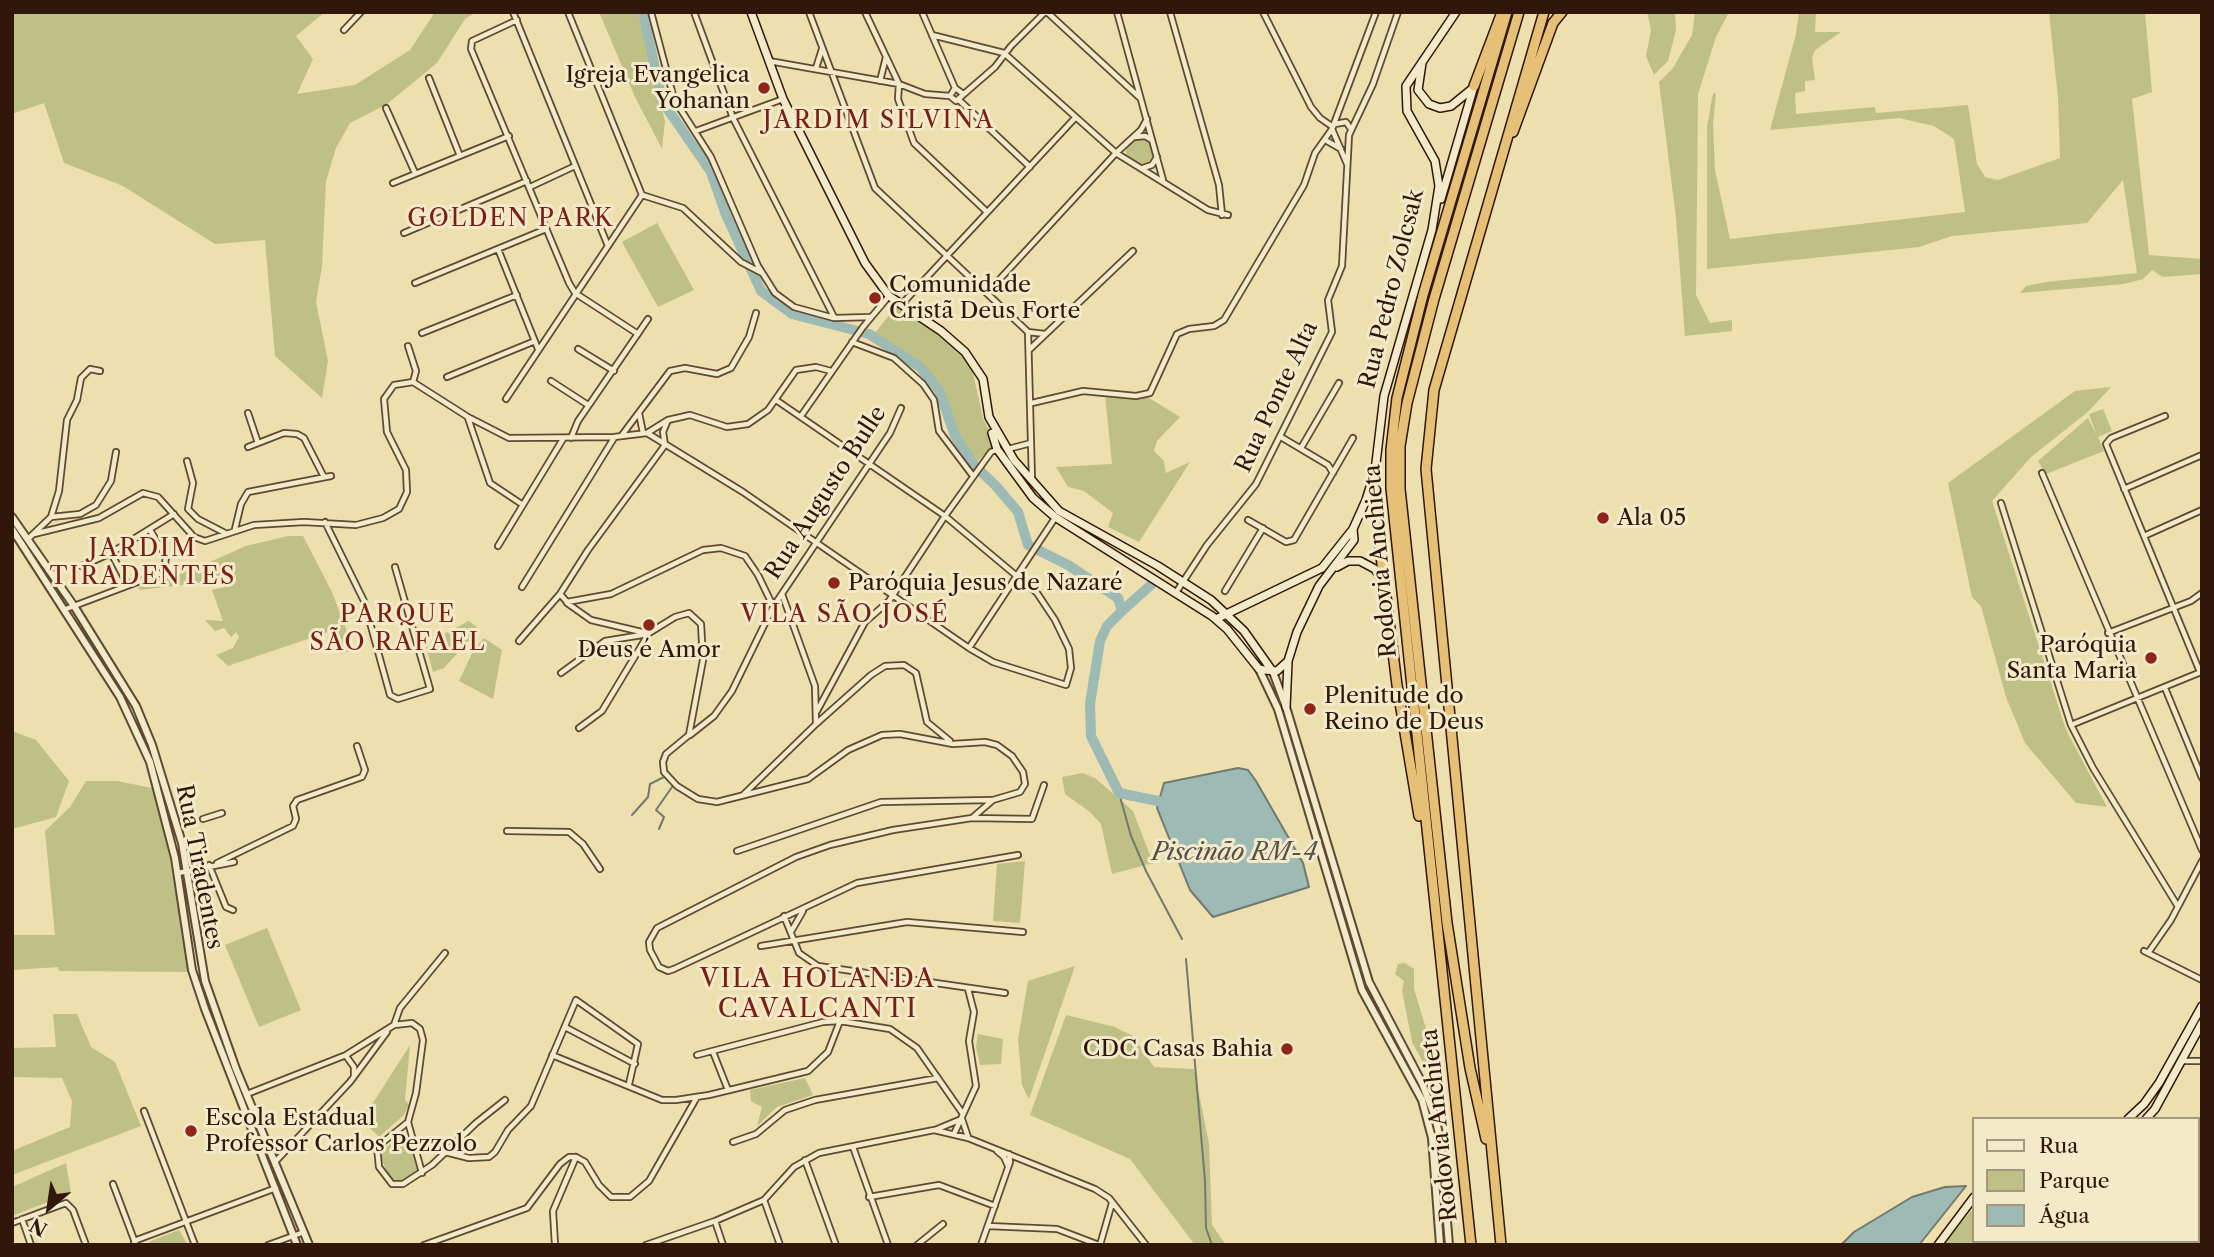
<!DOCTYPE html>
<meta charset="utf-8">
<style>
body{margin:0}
#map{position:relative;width:2214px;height:1257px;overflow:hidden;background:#eddfae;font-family:"Libre Caslon Text",serif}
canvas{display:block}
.frame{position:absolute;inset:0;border:14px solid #30170a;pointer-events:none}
.legend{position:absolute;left:1972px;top:1117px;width:228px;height:126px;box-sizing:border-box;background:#f3eaca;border:2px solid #a5967d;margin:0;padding:9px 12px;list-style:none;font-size:21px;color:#30170a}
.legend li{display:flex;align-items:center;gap:14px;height:35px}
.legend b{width:35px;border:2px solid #a5967d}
.north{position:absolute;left:14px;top:1173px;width:70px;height:70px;-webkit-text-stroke:5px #f3eaca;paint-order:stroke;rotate:209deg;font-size:19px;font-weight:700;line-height:28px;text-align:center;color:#30170a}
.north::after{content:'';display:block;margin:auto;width:24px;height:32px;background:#30170a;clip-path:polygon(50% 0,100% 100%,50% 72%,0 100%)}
</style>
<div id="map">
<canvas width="2214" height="1257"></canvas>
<div class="frame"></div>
<ul class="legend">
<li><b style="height:9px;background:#f3eaca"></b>Rua</li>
<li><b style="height:19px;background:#bec086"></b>Parque</li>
<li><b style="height:19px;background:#9dbab5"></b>Água</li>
</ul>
<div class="north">N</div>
</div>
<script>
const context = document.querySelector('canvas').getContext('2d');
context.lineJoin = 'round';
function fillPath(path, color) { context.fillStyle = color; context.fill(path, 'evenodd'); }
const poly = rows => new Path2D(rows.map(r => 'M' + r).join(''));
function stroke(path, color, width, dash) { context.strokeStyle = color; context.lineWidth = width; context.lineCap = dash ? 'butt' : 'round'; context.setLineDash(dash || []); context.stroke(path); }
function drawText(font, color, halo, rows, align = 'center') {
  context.font = font + ' "Libre Caslon Text",serif'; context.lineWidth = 6; context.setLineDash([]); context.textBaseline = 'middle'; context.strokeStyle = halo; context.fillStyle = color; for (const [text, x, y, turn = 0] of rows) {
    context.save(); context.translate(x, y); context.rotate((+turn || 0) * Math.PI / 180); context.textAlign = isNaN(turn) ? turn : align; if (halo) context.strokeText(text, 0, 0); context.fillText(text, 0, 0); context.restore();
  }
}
fillPath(poly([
 [12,12,325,12,296,36,313,59,297,94,355,85,410,50,435,12,476,12,465,19,437,63,387,104,350,123,336,148,326,181,322,266,316,302,328,361,322,398,275,356,265,240,215,244,123,186,64,163,44,103,12,114],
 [599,12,638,12,665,121,662,149,635,97],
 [1647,12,1675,12,1676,30,1668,61,1654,75,1646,56,1651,30],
 [1695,12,1729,12,1716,37,1698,94,1696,295,1710,323,1732,320,1732,331,1685,336,1676,218,1659,82,1673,68,1692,35],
 [1799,12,1816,12,1815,32,1841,32,1815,50,1812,58,1815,80,1805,81,1805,91,1795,93,1796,114,1875,107,1876,113,1968,105,1977,164,1985,177,1998,180,2060,158,2058,98,2049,12,2145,12,2152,92,2132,99,2149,255,2202,259,2202,274,2163,277,2152,270,2143,279,2123,284,2020,293,2026,286,2046,282,2137,273,2123,180,2087,223,1952,236,1919,247,1707,269,1707,127,1713,93,1716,94,1713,124,1715,170,1730,239,1965,212,1954,139,1934,126,1899,118,1770,130,1796,34],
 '1126 151a14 14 0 1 1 28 0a14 14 0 1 1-28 0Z',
 [657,223,694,290,658,307,622,242],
 [898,304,948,339,972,369,983,418,993,440,992,447,975,464,958,436,941,389,931,377,875,333],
 [2111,387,2089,411,2031,457,1992,501,2066,730,2107,807,2076,803,2025,743,2006,697,1981,606,1972,597,1948,483,2075,391],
 [1105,394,1149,398,1180,417,1157,441,1154,451,1164,461,1166,473,1190,462,1139,542,1108,527,1113,513,1084,491,1068,487,1056,467,1112,464],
 [2103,409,2112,431,2098,437,2104,451,2046,474,2038,461,2088,418,2097,436,2089,414],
 [288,536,303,536,332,592,354,650,341,654,334,630,228,666,216,655,233,648,239,637,236,632,231,637,224,628,215,631,205,620,223,621,212,590,225,587,224,580,140,590,139,586,203,565,246,546],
 [469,621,479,629,444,668,433,672,426,647,446,645,442,635],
 [484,638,502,650,493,699,459,681,474,649],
 [12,731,36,740,69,781,56,817,12,829],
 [1083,773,1095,778,1133,811,1153,863,1112,874,1101,824,1090,812,1065,794,1062,777],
 [86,781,117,781,157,789,190,972,59,971,58,967,12,970,12,935,55,935,45,831,70,807],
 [1025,861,1020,923,993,921,997,864],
 [267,928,301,1010,259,1027,225,945],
 [1405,963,1414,969,1414,989,1435,1058,1425,1066,1412,1042,1402,990,1404,981,1395,974,1398,964],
 [1075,966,1029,1099,1022,1085,1018,1039,1028,981],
 [53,1014,77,1014,91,1047,115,1062,141,1126,12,1175,12,1151,70,1127,72,1101,62,1078,12,1077,12,1048,56,1047],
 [1066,1015,1115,1027,1133,1036,1154,1067,1194,1069,1209,1144,1212,1225,1226,1245,1195,1245,1130,1159,1030,1115],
 [978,1034,1003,1039,1001,1064,980,1065,976,1047],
 [410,1045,405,1100,409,1105,404,1115,379,1137,359,1117,375,1100],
 [805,1078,813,1095,777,1107,757,1126,762,1107,751,1101,750,1090],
 [404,1135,409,1138,418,1173,402,1183,390,1178,380,1156,383,1149],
 [66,1163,71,1193,12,1216,12,1187],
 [1971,1211,1974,1211,1974,1241,1989,1241,1987,1245,1943,1245],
 [179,1230,188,1245,146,1245,151,1241]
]), '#bec086');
const water = poly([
 [1238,768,1248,770,1256,781,1303,863,1309,887,1213,917,1190,890,1157,808,1164,783,1238,768],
 [1966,1186,1919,1245,1841,1245,1854,1232,1912,1197,1945,1187,1966,1186]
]);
fillPath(water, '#9dbab5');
stroke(water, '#717971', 2);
stroke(poly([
 [1119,793,1131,836,1146,871,1182,939],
 [632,815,648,797,650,784,664,777],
 [659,829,664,817,656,810,672,787],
 [1186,959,1205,1181,1206,1228,1212,1245]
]), '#717971', 2);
stroke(poly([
 [643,12,662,101,711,172,726,215,761,291,792,314,869,334,920,367,939,390,955,436,972,463,996,486,1018,512,1028,545,1068,565,1118,598,1122,611,1107,626,1100,641,1090,704,1091,736,1119,793,1172,804],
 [1122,611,1152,584]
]), '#9dbab5', 10);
const minor = poly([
 [513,12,608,246],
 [568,12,642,195],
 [651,12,674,99,711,157,758,266,775,293,794,307,834,318,870,317],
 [694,12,733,118,834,317],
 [809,12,875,188,1028,332,1032,479],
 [865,12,899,84,898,99,914,143,987,212],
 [922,12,955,88],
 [1047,12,1139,97],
 [1117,12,1163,180],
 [1170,12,1219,185,1222,215],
 [1263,12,1311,107,1320,118,1333,127],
 [517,20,472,41,471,49,569,283,575,293,638,334],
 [344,30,361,12],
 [932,35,1004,53,1116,153,1208,210,1228,215],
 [769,61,899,84,925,94,950,96,956,101,995,67,1011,46,1045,12],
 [816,68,822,49],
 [429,78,460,156],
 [880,81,886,57],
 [950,96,955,88,962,93],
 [959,100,1030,167],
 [386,108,415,173],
 [1335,124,1346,122,1351,129],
 [696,131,783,99],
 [1135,137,1145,136,1152,140],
 [1327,141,1341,149],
 [1347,164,1332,129,1376,12],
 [1143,168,1152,165,1157,157],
 [393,183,509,136],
 [530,187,575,166],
 [642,195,683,208,741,262,762,273],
 [404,233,527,181],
 [498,249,538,349],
 [415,283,546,229],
 [987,293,1116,153,1141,130,1147,119],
 [902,304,1075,118],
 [1028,332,1045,334],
 [422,333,517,295],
 [852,342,894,358,923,384,934,400,939,431,973,476],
 [408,346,416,371,413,382],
 [578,349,614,371],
 [1030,349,1133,251],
 [447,377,535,341],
 [551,381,588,405],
 [506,399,642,195],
 [1032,403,1083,391,1136,396,1150,393,1177,334,1189,329,1214,326,1224,320,1304,185,1315,153,1332,129],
 [248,413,258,443],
 [639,413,643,433],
 [801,416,863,327,889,296],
 [2165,416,2111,438,2106,444,2200,672],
 [468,418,490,483,523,505],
 [647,433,668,420],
 [622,435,670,371,685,368,717,374,731,368,749,337,756,313],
 [1281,437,1328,465,1333,473],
 [571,438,578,421,648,319],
 [248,447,284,433,297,434,304,438,324,477],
 [1301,448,1339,383],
 [1008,449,1031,443],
 [187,461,193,483,188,509,198,519,225,533],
 [2042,473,2202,850],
 [2124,489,2202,455],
 [2001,503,2071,725,2093,768,2177,905],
 [51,517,59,491,67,420,77,400,81,378,90,369,100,371],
 [1248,520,1286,542,1294,540,1353,438],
 [325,522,364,601,390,695,398,699,430,689,395,567],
 [235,529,241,504,248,492,331,476],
 [34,534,99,518,143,493,158,497,194,537,205,541,254,525,304,522,356,525,383,518,399,509,407,492,406,470,387,432,384,399,394,385,413,382,468,417,509,438,614,437,647,433,743,492,969,648,993,662,1066,685,1071,668,1069,649,1055,620,1037,593,945,516,776,400],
 [2144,536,2202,510],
 [28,539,51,517,80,514,96,505,111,481,116,452],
 [498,546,563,439],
 [111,553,128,585],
 [82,566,111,553,174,514],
 [522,587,614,438],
 [1177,591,1207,545,1256,484,1332,332,1328,300,1342,266,1349,135,1373,84,1398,12],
 [1225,591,1263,528],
 [560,594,567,602,611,594,703,550,721,548,745,556,758,575,773,606],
 [782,594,815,686,816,723],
 [567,603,591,620,646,633],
 [66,609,164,572,166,556,150,530],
 [2108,633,2191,601,2202,593],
 [519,641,560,594,588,550,665,445,663,432,668,420,690,415,727,427,748,424,768,410,796,370,816,367,831,371],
 [969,648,1055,518],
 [561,673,605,641,648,634],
 [2165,688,2202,778],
 [817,711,865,622,889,601,945,516,991,452,996,450],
 [2071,725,2201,672],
 [579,728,602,711,649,633,675,617,689,613,701,624,703,660,689,735,666,754,663,762,664,772,677,786,698,799,717,802,808,779,848,750,882,735,900,734,953,744,985,742,997,745,1012,756,1023,772,1025,784,1020,792,993,800,972,818],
 [690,735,714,716,732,691,773,607,890,433,901,408],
 [743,795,816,724,871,675,885,666,904,665,916,673,927,722,950,741],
 [203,819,222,813],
 [507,831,569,832,583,844,600,869],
 [737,851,881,802,992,800],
 [1018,855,857,883,674,969,668,971,659,967,650,950,649,942,657,928,796,857,830,845,893,830,972,818,1032,819,1044,785],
 [217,863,293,826,296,819,293,806,297,800,362,777,365,770,357,746],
 [209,865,226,907,233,910],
 [178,873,234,862],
 [784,916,799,953,818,966,1005,993],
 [792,930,803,911],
 [761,946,907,922,1023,932],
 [2144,951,2202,980],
 [2148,953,2171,920,2202,861],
 [394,1025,400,1008,445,953],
 [565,1027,635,1064],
 [713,1052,728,1090],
 [552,1055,662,1100,676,1100,709,1095,808,1071,828,1052,840,1021],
 [697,1055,823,1022,840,1021,890,1029,917,1048,963,1114],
 [346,1056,354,1067,354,1076],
 [2182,1061,2202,1061],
 [247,1094,346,1055,394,1025,412,1023,420,1029,423,1040,416,1093,408,1122,422,1173],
 [144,1111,195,1245],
 [962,1119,968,1137],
 [408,1122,377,1147,379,1167,392,1184,403,1184,432,1165,476,1123,505,1100],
 [935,1130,959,1120],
 [954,1134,976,1086,969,1041,974,1012,968,989],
 [733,1142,756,1134,785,1110,815,1100,938,1078],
 [853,1147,888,1245],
 [997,1151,1004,1157,1008,1166],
 [445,1152,469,1158,489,1157,495,1152,508,1130,531,1106,576,1000,638,1044,629,1084],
 [576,1157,585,1162,599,1185,611,1197,630,1197,649,1181,697,1097],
 [805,1160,836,1245],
 [275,1162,350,1082,387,1032],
 [113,1184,136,1245],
 [869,1197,939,1185,995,1206],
 [764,1200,780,1245],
 [22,1219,31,1245],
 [715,1221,723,1245],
 [12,1223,66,1203,73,1210,86,1245],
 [988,1226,1057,1229,1099,1245],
 [134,1241,276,1188],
 [268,1245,304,1232],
 [424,1245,527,1208,560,1164,569,1157,576,1157],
 [555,1245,553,1211,576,1157],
 [646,1245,715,1221,764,1200,794,1167,819,1153,934,1130,968,1138,1095,1189,1109,1198,1146,1245],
 [917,1245,943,1224],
 [981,1245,1010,1162,1009,1154],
 [1100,1245,1112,1203]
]);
const tertiary = poly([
 [12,517,74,606,136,706,152,745,182,843,205,981,236,1069,309,1245],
 [12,529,120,697,150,762,175,858,192,970,205,1009,297,1245],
 [1259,669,1278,709,1362,990,1422,1100,1432,1138,1440,1245],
 [1273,672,1286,707,1369,982,1422,1083,1435,1117,1440,1138,1449,1245]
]);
const secondary = poly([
 [751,12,783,99,865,263,889,296,941,331,965,352,983,379,989,417,1014,460,1059,511,1158,566,1211,600,1244,631,1273,672],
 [1422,63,1418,90,1429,104,1440,108,1451,106,1472,89],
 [1441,199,1474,86],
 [992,433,997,449,1033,498,1055,517,1212,616,1227,629,1259,669,1264,670,1277,671,1288,661,1297,632,1319,586,1354,540,1353,529],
 [1337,567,1348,561,1360,561,1375,569,1382,580],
 [1216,619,1322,568,1353,529,1366,500,1375,471,1384,396,1432,230,1439,186,1435,161,1407,111,1406,86,1456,12],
 [1286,707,1288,662],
 [2128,1119,2144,1104,2159,1083,2202,1006],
 [2146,1119,2155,1109,2202,1023],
 [1938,1245,1974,1197],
 [1989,1245,1991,1241]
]);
const motorway = poly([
 [1474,86,1502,12],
 [1513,132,1553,23,1562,12],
 [1375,471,1380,548,1397,685,1419,816],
 [1486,1139,1470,1068,1447,923,1400,489,1400,446,1407,403,1434,299,1519,12],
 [1471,1245,1391,488,1391,450,1397,398,1423,295,1507,12],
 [1501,1245,1426,469,1434,390,1544,12]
]);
stroke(minor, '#5f4933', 8);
stroke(tertiary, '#5f4933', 10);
stroke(secondary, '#30170a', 10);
stroke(motorway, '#30170a', 12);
stroke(minor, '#f3eaca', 4.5);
stroke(tertiary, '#f3eaca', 6);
stroke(secondary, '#f3eaca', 7);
stroke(motorway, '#e6c077', 9);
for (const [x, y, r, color] of [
 [764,88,7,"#8f2418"],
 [875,298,7,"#8f2418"],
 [1603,518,7,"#8f2418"],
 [834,583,7,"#8f2418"],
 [649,625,7,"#8f2418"],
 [2151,658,7,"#8f2418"],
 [1310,709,7,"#8f2418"],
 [1287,1049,7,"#8f2418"],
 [191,1131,7,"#8f2418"]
]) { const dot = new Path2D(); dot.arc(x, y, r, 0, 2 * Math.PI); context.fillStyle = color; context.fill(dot); stroke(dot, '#f3eaca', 2.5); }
drawText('23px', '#30170a', '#f3eaca', [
 ["Igreja Evangelica",750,75,"right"],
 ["Yohanan",750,101,"right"],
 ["Comunidade",889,285],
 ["Cristã Deus Forte",889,311],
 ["Ala 05",1617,518],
 ["Paróquia Jesus de Nazaré",848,583],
 ["Paróquia",2137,645,"right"],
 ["Santa Maria",2137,671,"right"],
 ["Deus é Amor",649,650,"center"],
 ["Plenitude do",1324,696],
 ["Reino de Deus",1324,722],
 ["CDC Casas Bahia",1273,1049,"right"],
 ["Escola Estadual",205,1118],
 ["Professor Carlos Pezzolo",205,1144]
], 'left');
drawText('23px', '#30170a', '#f3eaca', [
 ["Rua Pedro Zolcsak",1392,289,-76],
 ["Rua Ponte Alta",1277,397,-65],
 ["Rua Augusto Bulle",826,493,-57],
 ["Rodovia Anchieta",1381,561,-95],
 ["Rua Tiradentes",199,867,79],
 ["Rodovia Anchieta",1440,1125,-96]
]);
context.letterSpacing = '2px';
drawText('24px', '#7a1f14', '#f3eaca', [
 ["JARDIM SILVINA",879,121],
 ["GOLDEN PARK",511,219],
 ["JARDIM",143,549],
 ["TIRADENTES",143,577],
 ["PARQUE",398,615],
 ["SÃO RAFAEL",398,643],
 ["VILA SÃO JOSÉ",845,615]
]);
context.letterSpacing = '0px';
drawText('italic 24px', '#565046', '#f3eaca', [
 ["Piscinão RM-4",1234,853]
]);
context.letterSpacing = '2px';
drawText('26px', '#7a1f14', '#f3eaca', [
 ["VILA HOLANDA",818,979],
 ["CAVALCANTI",818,1009]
]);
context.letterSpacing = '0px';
</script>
